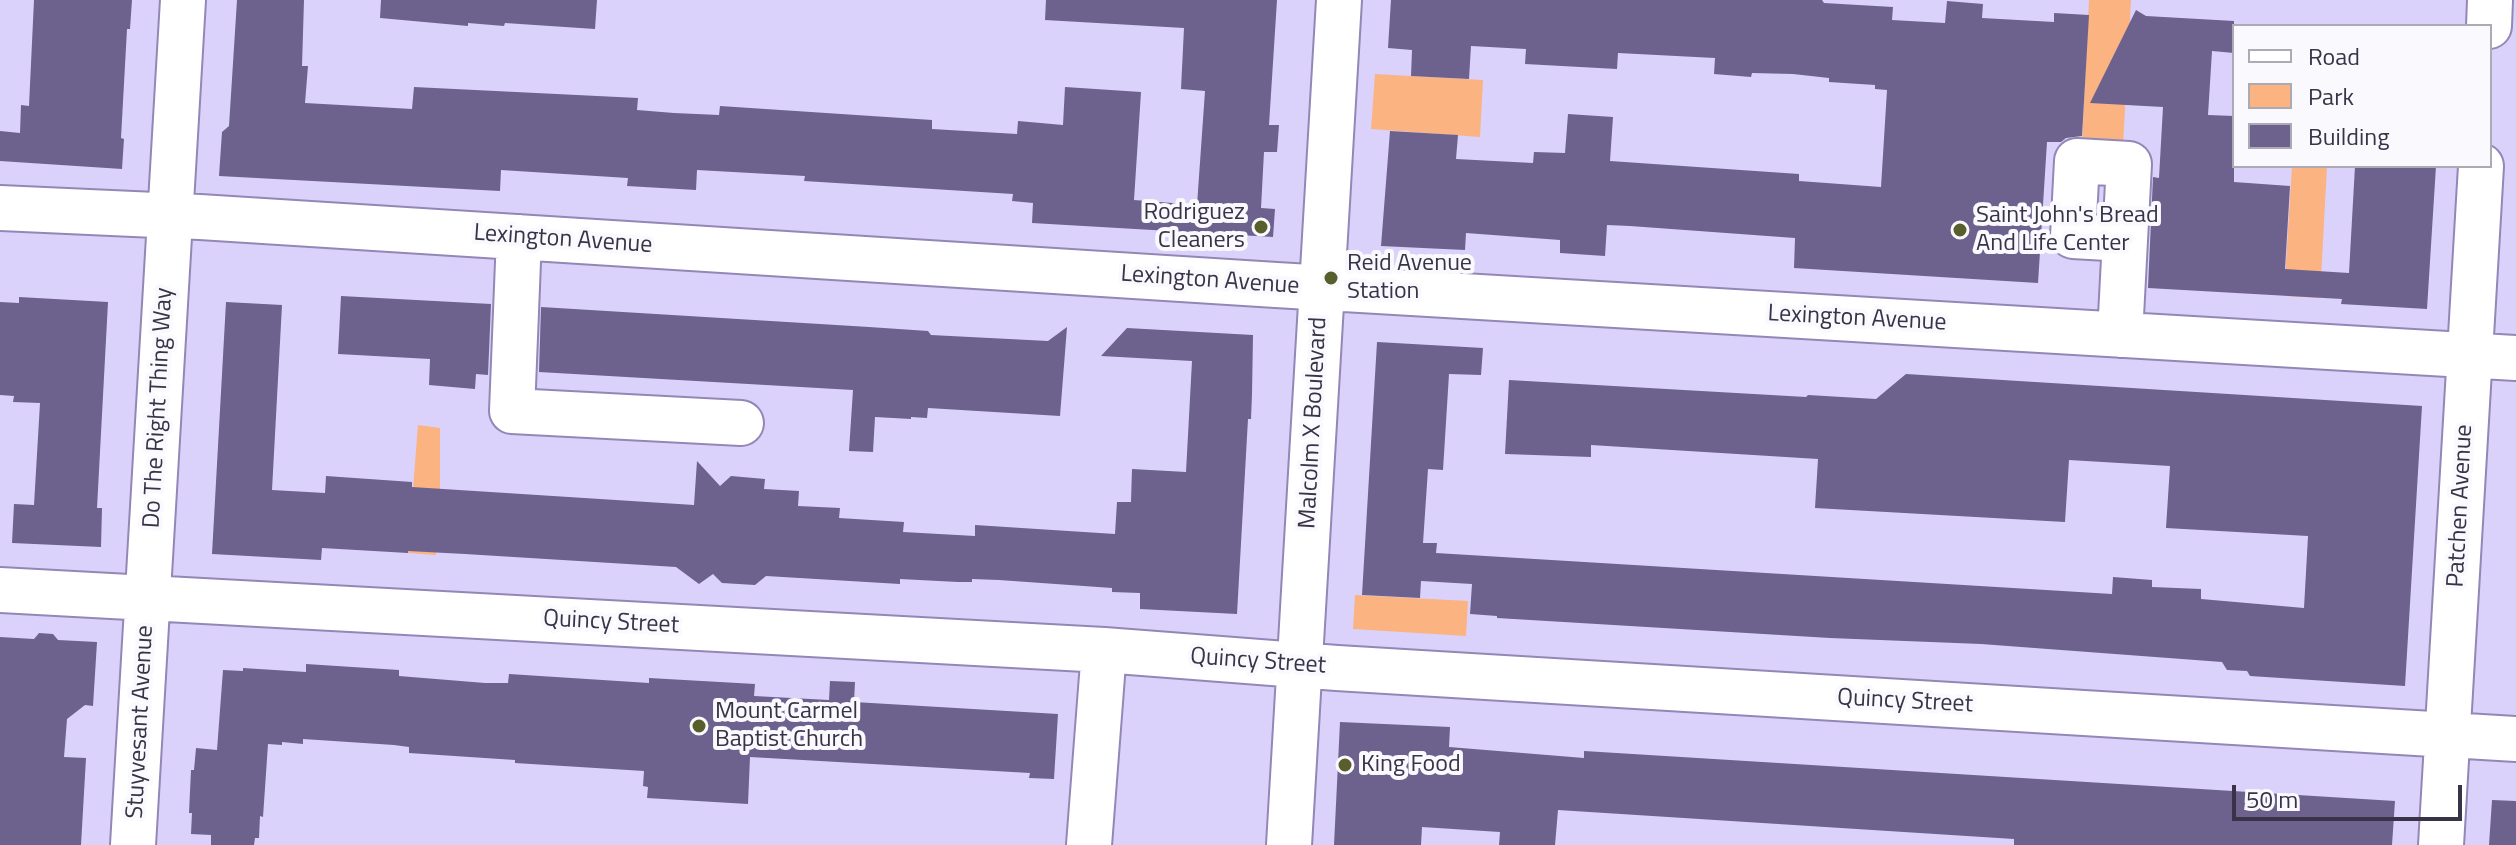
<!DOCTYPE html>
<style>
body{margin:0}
#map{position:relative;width:2516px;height:845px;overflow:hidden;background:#dbd2fb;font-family:"Titillium Web",sans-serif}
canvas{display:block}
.legend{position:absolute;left:2232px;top:24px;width:260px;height:144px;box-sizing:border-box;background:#faf9fe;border:2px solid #acaab5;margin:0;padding:10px 14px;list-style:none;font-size:24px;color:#383347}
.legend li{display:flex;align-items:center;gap:16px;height:40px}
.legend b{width:40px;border:2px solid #acaab5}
.scale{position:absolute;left:2232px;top:785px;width:230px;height:36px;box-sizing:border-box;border:4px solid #383347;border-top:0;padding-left:10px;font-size:24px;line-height:28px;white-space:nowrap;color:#383347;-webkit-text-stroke:6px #faf9fe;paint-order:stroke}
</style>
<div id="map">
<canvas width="2516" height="845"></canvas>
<ul class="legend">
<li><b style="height:10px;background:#fff"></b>Road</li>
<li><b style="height:22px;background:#fab381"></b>Park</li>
<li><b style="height:22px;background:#6d618e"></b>Building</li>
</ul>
<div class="scale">50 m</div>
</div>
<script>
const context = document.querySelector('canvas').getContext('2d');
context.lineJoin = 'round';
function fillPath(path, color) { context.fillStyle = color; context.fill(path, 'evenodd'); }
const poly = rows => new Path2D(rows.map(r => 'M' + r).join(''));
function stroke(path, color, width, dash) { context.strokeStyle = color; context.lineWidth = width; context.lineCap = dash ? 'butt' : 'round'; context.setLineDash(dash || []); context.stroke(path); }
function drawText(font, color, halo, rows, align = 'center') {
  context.font = font + ' "Titillium Web",sans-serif'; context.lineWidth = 8; context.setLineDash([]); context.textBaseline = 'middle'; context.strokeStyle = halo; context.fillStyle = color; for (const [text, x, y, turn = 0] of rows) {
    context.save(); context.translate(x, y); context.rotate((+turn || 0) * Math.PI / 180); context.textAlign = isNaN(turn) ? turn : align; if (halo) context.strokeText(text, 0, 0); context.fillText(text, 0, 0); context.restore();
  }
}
fillPath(poly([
 [2089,0,2131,0,2123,146,2082,144],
 [1375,74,1483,80,1480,137,1371,129],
 [2292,166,2327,166,2320,298,2284,296],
 [418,425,440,428,440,497,436,555,408,553],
 [1355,595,1468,601,1466,636,1353,629]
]), '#fab381');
fillPath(poly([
 [34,0,132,0,130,29,127,29,121,138,124,139,122,169,0,161,0,131,20,133,21,105,29,106],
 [237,0,304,0,302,66,308,66,305,103,412,109,414,87,638,98,637,110,674,113,719,115,720,106,932,120,932,129,1017,134,1018,121,1063,125,1065,87,1141,92,1134,200,1197,205,1205,91,1181,89,1184,28,1045,20,1046,0,1277,0,1269,125,1279,125,1277,152,1264,152,1261,208,1275,209,1273,237,1032,223,1033,203,1012,201,1013,194,804,181,805,176,697,170,696,190,627,186,628,178,501,170,500,191,219,176,222,132,229,126],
 [381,0,597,0,595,29,505,23,504,26,468,23,468,26,380,18],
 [1391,0,1822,0,1824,3,1893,7,1892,20,1945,23,1947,1,1983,4,1982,18,2054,22,2054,13,2089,15,2082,136,2066,138,2061,142,2047,142,2038,283,1794,268,1795,238,1630,226,1607,225,1605,256,1560,253,1560,240,1466,233,1465,250,1381,246,1390,131,1458,135,1456,159,1533,163,1534,152,1565,153,1568,114,1613,117,1610,161,1799,174,1799,181,1881,187,1887,90,1875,89,1875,85,1829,82,1829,78,1793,74,1752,73,1751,77,1714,74,1715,58,1618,53,1617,69,1525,64,1526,49,1471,46,1469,79,1411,76,1412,50,1388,48],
 [2136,10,2146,16,2234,21,2234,53,2212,51,2208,115,2234,116,2234,182,2290,186,2285,269,2349,273,2355,166,2436,166,2427,309,2341,304,2342,299,2148,288,2153,177,2159,178,2163,107,2090,103],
 [341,296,491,304,488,375,476,374,475,389,429,385,430,359,338,354],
 [19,297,108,302,97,508,102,508,101,547,12,543,14,504,34,505,40,403,13,402,14,396,0,395,0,302,19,303],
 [226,302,282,305,272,490,325,493,326,476,412,482,412,487,694,505,697,461,720,486,731,476,765,479,764,489,799,491,798,506,840,508,839,518,904,522,903,532,975,536,975,525,1115,534,1117,502,1131,502,1132,469,1186,472,1192,361,1101,356,1127,328,1253,335,1252,394,1251,419,1248,419,1237,614,1140,609,1140,593,1112,592,1112,588,999,580,972,579,972,582,958,582,900,579,900,584,766,576,755,585,722,583,713,574,699,584,676,567,465,554,408,551,408,553,322,548,321,560,212,554],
 [541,307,869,327,928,331,931,335,1048,341,1067,327,1060,416,928,408,927,418,911,417,911,419,875,417,873,452,849,451,853,390,539,372],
 [1377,342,1483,348,1481,375,1449,374,1443,470,1428,469,1423,543,1437,543,1436,553,2112,594,2113,577,2152,580,2152,587,2201,589,2201,599,2304,608,2308,536,2166,528,2170,466,2069,460,2065,522,1815,508,1818,459,1591,445,1591,457,1505,454,1509,380,1806,397,1808,395,1876,399,1906,374,2422,406,2405,686,2250,676,2247,671,2227,670,2222,662,1981,644,1830,638,1497,618,1497,616,1470,614,1472,584,1421,581,1420,598,1362,595],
 [39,633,53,634,58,640,97,642,93,706,85,705,67,719,64,757,86,758,81,845,0,845,0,637,34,639],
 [306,664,399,670,399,676,485,683,508,683,509,674,649,683,649,678,755,684,754,696,829,700,830,681,855,682,854,702,1058,714,1054,779,1029,778,1030,773,750,757,748,804,647,798,648,787,643,786,644,771,515,763,515,760,409,753,409,747,394,745,303,739,303,744,282,742,282,745,268,744,263,817,260,816,259,838,255,838,254,845,211,845,211,835,191,834,192,813,189,813,191,770,194,770,196,748,217,750,223,670,243,671,243,668,306,672],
 [1340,722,1450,727,1449,747,1584,758,1584,751,2395,801,2392,845,2014,845,2014,839,1558,810,1555,845,1499,845,1500,832,1422,827,1421,845,1334,845],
 [2492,800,2516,801,2516,845,2489,845]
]), '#6d618e');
const minor = poly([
 [2489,26,2490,0],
 [0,208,200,217,1276,285,2516,358],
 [519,237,512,411,741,423],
 [2120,335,2129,164,2077,161,2073,236,2125,239],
 [0,590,1104,650,1337,668,2516,739],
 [133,845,183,0],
 [1089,845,1104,650],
 [1289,845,1339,0],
 [2441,845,2481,166]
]);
stroke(minor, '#9387b6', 48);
stroke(minor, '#fff', 44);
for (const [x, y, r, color] of [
 [1261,227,8,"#585f2d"],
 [1960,230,8,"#585f2d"],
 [1331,278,8,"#585f2d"],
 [699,726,8,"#585f2d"],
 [1345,765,8,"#585f2d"]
]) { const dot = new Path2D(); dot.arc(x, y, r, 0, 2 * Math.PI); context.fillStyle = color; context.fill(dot); stroke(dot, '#faf9fe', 3); }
drawText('24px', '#383347', '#faf9fe', [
 ["Rodriguez",1245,213,"right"],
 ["Cleaners",1245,241,"right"],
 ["Saint John's Bread",1976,216],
 ["And Life Center",1976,244],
 ["Reid Avenue",1347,264],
 ["Station",1347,292],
 ["Mount Carmel",715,712],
 ["Baptist Church",715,740],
 ["King Food",1361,765]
], 'left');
drawText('24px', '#383347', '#faf9fe', [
 ["Lexington Avenue",563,240,4],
 ["Lexington Avenue",1210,281,4],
 ["Lexington Avenue",1857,319,3],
 ["Do The Right Thing Way",159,408,-87],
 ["Malcolm X Boulevard",1314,423,-87],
 ["Patchen Avenue",2461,506,-87],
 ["Quincy Street",611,623,3],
 ["Quincy Street",1258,662,4],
 ["Quincy Street",1905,702,3],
 ["Stuyvesant Avenue",141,722,-87]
]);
</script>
